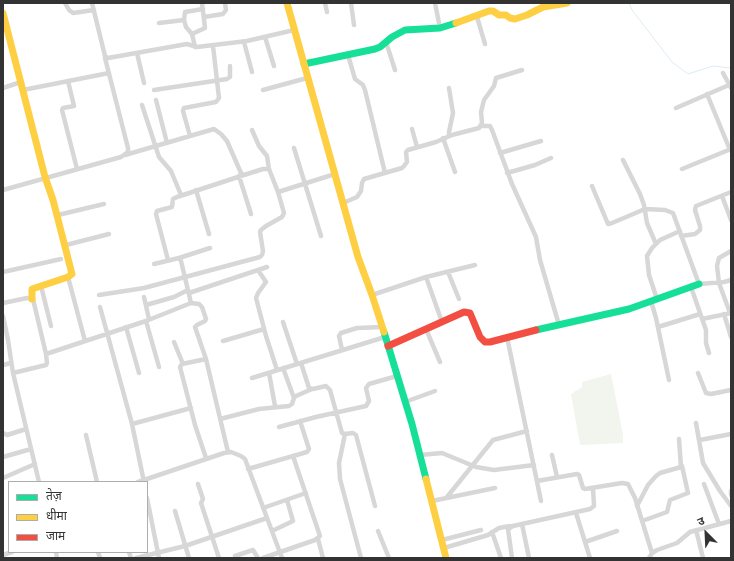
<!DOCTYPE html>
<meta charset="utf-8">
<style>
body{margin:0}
#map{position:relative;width:734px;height:561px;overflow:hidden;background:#fff;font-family:Roboto,"Noto Sans Devanagari",sans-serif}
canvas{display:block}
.frame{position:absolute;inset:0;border:4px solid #333;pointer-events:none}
.legend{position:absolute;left:8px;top:481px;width:140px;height:72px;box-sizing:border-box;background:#fff;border:1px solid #adadad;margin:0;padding:5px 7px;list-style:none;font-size:12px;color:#333}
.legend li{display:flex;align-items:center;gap:8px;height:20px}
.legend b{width:20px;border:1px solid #adadad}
.north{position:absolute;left:686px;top:513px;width:40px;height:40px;-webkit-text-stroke:3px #fff;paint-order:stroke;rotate:336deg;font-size:11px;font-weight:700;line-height:16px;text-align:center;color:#333}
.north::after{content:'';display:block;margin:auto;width:14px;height:18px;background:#333;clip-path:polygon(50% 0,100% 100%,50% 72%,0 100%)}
</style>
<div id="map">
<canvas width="734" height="561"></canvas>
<div class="frame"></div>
<ul class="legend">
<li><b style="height:5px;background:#16e098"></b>तेज़</li>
<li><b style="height:5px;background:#ffcf43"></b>धीमा</li>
<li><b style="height:5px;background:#f24e42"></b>जाम</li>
</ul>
<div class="north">उ</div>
</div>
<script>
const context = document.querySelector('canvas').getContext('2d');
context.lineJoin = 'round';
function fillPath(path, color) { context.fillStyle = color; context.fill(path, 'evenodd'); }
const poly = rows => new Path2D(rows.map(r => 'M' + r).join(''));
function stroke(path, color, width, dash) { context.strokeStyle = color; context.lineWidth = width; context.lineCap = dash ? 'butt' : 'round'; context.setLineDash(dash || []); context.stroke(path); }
fillPath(poly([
 [611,374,623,435,623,443,580,445,571,394,582,387,582,382]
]), '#f1f5ed');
stroke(poly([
 [629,3,632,10,672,62,688,74,713,66,731,68]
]), '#ddebf3', 1);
stroke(poly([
 [65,3,69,10,73,13,94,10],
 [92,3,105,56,108,58,187,44,197,47,247,41,294,30],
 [325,3,327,12],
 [351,3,354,25],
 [435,3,440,28],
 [204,17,223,14,226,10,225,3],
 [477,17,485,44],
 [184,20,185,12,203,9],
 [159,23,184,20,186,27,192,34],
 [265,37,274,66],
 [244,42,252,72],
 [386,42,395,70],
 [195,47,192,34,205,28,202,3],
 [137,53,144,83],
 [348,55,355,79,363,85,365,90,385,173],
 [723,73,731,88],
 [68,81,74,106,63,108,62,110,77,169],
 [3,88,21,82],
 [449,88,453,113,449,132,449,136],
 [23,90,109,73],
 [154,90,227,79,230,77,230,66],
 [263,90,307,78],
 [707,94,730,150],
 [156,100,167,143],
 [142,105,159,157,171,171,181,195],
 [676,108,729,85],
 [481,126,490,126,492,130,512,184,536,237,540,260,559,325],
 [412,129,417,147],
 [252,130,259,146,267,156,269,169],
 [190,136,183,111,184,108,216,102,219,98,213,46],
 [443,138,455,172],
 [294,148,321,236],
 [500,153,541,141],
 [125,155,214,129,221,134,227,141,241,173,244,175,263,169,269,169,278,192,335,174],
 [623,160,640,194,644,205,647,223,656,244],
 [682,169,731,149],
 [507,173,535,165,551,158],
 [239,176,251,214],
 [592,186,608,224,612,223,645,209,665,210,673,213,699,284,724,282,731,280],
 [3,190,121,157,128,152,128,148,105,58],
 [196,190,209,234],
 [722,196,731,220],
 [343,203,357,197,361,191,362,183,364,179,402,168,404,166,407,162,406,152,408,150,436,142,452,135,479,128,482,123,481,112,484,100,494,86,496,78,522,70],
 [58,215,104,204],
 [681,236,695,234,700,230,700,226,695,210,696,206,731,192],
 [66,245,109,234],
 [179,258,210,248],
 [168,260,156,214,157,211,172,207,173,199,177,197,244,175],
 [154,264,179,258,181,261,191,303,199,304,202,307,206,319,205,321,197,325,195,327,206,359,228,452],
 [258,270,266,282,258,293,256,298,266,336,277,370],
 [3,272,61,259],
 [448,272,459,299],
 [68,277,85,341],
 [426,277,442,322],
 [41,286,51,326],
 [691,287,706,330,706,343,709,353],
 [189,293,267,267],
 [99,295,144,288,260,257,262,255,263,251,260,232,261,230,266,226,282,217,284,213,278,192],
 [372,295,426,277,475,265],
 [144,297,149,319],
 [657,299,649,275,647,256,652,248,660,240,680,231],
 [651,301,656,318,669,380],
 [3,303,27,298,33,299,46,354,47,363,46,365,13,373],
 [146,305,174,297,188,290],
 [100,307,132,424,144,482],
 [730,313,719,283,717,266,719,258,731,251],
 [724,314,731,337],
 [3,316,8,340,13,373,39,482],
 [702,319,731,313],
 [146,321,159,367],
 [283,322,297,364],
 [126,327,139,373],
 [658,327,700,314],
 [426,329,440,362],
 [507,337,541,501],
 [223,341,264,329],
 [174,342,183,364],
 [342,350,339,336,341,333,357,328,382,327],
 [46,354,146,321,191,303],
 [206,359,182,364,180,367,195,425,206,458],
 [301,363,309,388,313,389,326,386,330,390,342,433,345,434,353,433,356,435,375,506],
 [3,365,11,363],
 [283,368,294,398],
 [269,373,275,406],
 [698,373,706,393,711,394,731,390],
 [252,378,385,337],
 [405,402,435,391],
 [220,419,259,409,289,406,292,404,294,398,296,396,312,389],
 [696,423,703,463,720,491,731,506],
 [132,424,191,408],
 [279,427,316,417,366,406,369,401,366,388,369,384,397,376],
 [3,433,7,435,26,429],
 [345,434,339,463,340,479,361,558],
 [86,435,97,482],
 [700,440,731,434],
 [420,455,442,453,476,467,494,470,534,465],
 [552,455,557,477],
 [3,457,31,449],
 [248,469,307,452,309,449,300,421],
 [3,478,35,464],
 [537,481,577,474,579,475,583,488,585,489,622,483,628,484,635,498,652,553],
 [138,482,224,453,231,452,241,456,245,459,282,558],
 [198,484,203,499,201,503,219,558],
 [704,484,719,524],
 [731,491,731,495],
 [447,497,493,440,527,431],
 [147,498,159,558],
 [432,501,495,488],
 [637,506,648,485,656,476,660,473,681,467,679,439],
 [263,508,306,493],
 [175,511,189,558],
 [576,513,590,558],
 [642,521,667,512,670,500,688,493,682,466],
 [696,530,703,558],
 [272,531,293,521,287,500],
 [378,531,389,558],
 [492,532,501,558],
 [318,539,323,558],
 [442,540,481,530],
 [585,542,617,531],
 [444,548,488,535,499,528,510,526],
 [56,552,57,558],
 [98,552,100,558],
 [129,552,131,558],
 [3,555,12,552],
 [235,556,253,550,258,558],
 [136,558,185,546,267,518],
 [263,558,315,540,320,536,293,456],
 [512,558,508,529,513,526,522,524],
 [529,558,522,524,590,509,594,506,593,488],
 [649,558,652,553,657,550,677,543,690,532,731,521]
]), '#d7d7d7', 4.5);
stroke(poly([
 [304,64,375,49,380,47,392,37,405,30,440,28,456,23],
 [536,330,629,309,699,284],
 [384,332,412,424,426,479]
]), '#16e098', 7);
stroke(poly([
 [287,3,358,257,372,295,384,332],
 [3,13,45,177,53,200,72,274,68,277,32,289,32,299],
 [456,23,489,11,493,11,499,15,506,15,510,18,515,19,527,15,543,7,567,3],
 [426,479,446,558]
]), '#ffcf43', 7);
stroke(poly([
 [388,346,464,312,470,313,480,337,485,342,490,342,536,330]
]), '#f24e42', 7);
</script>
